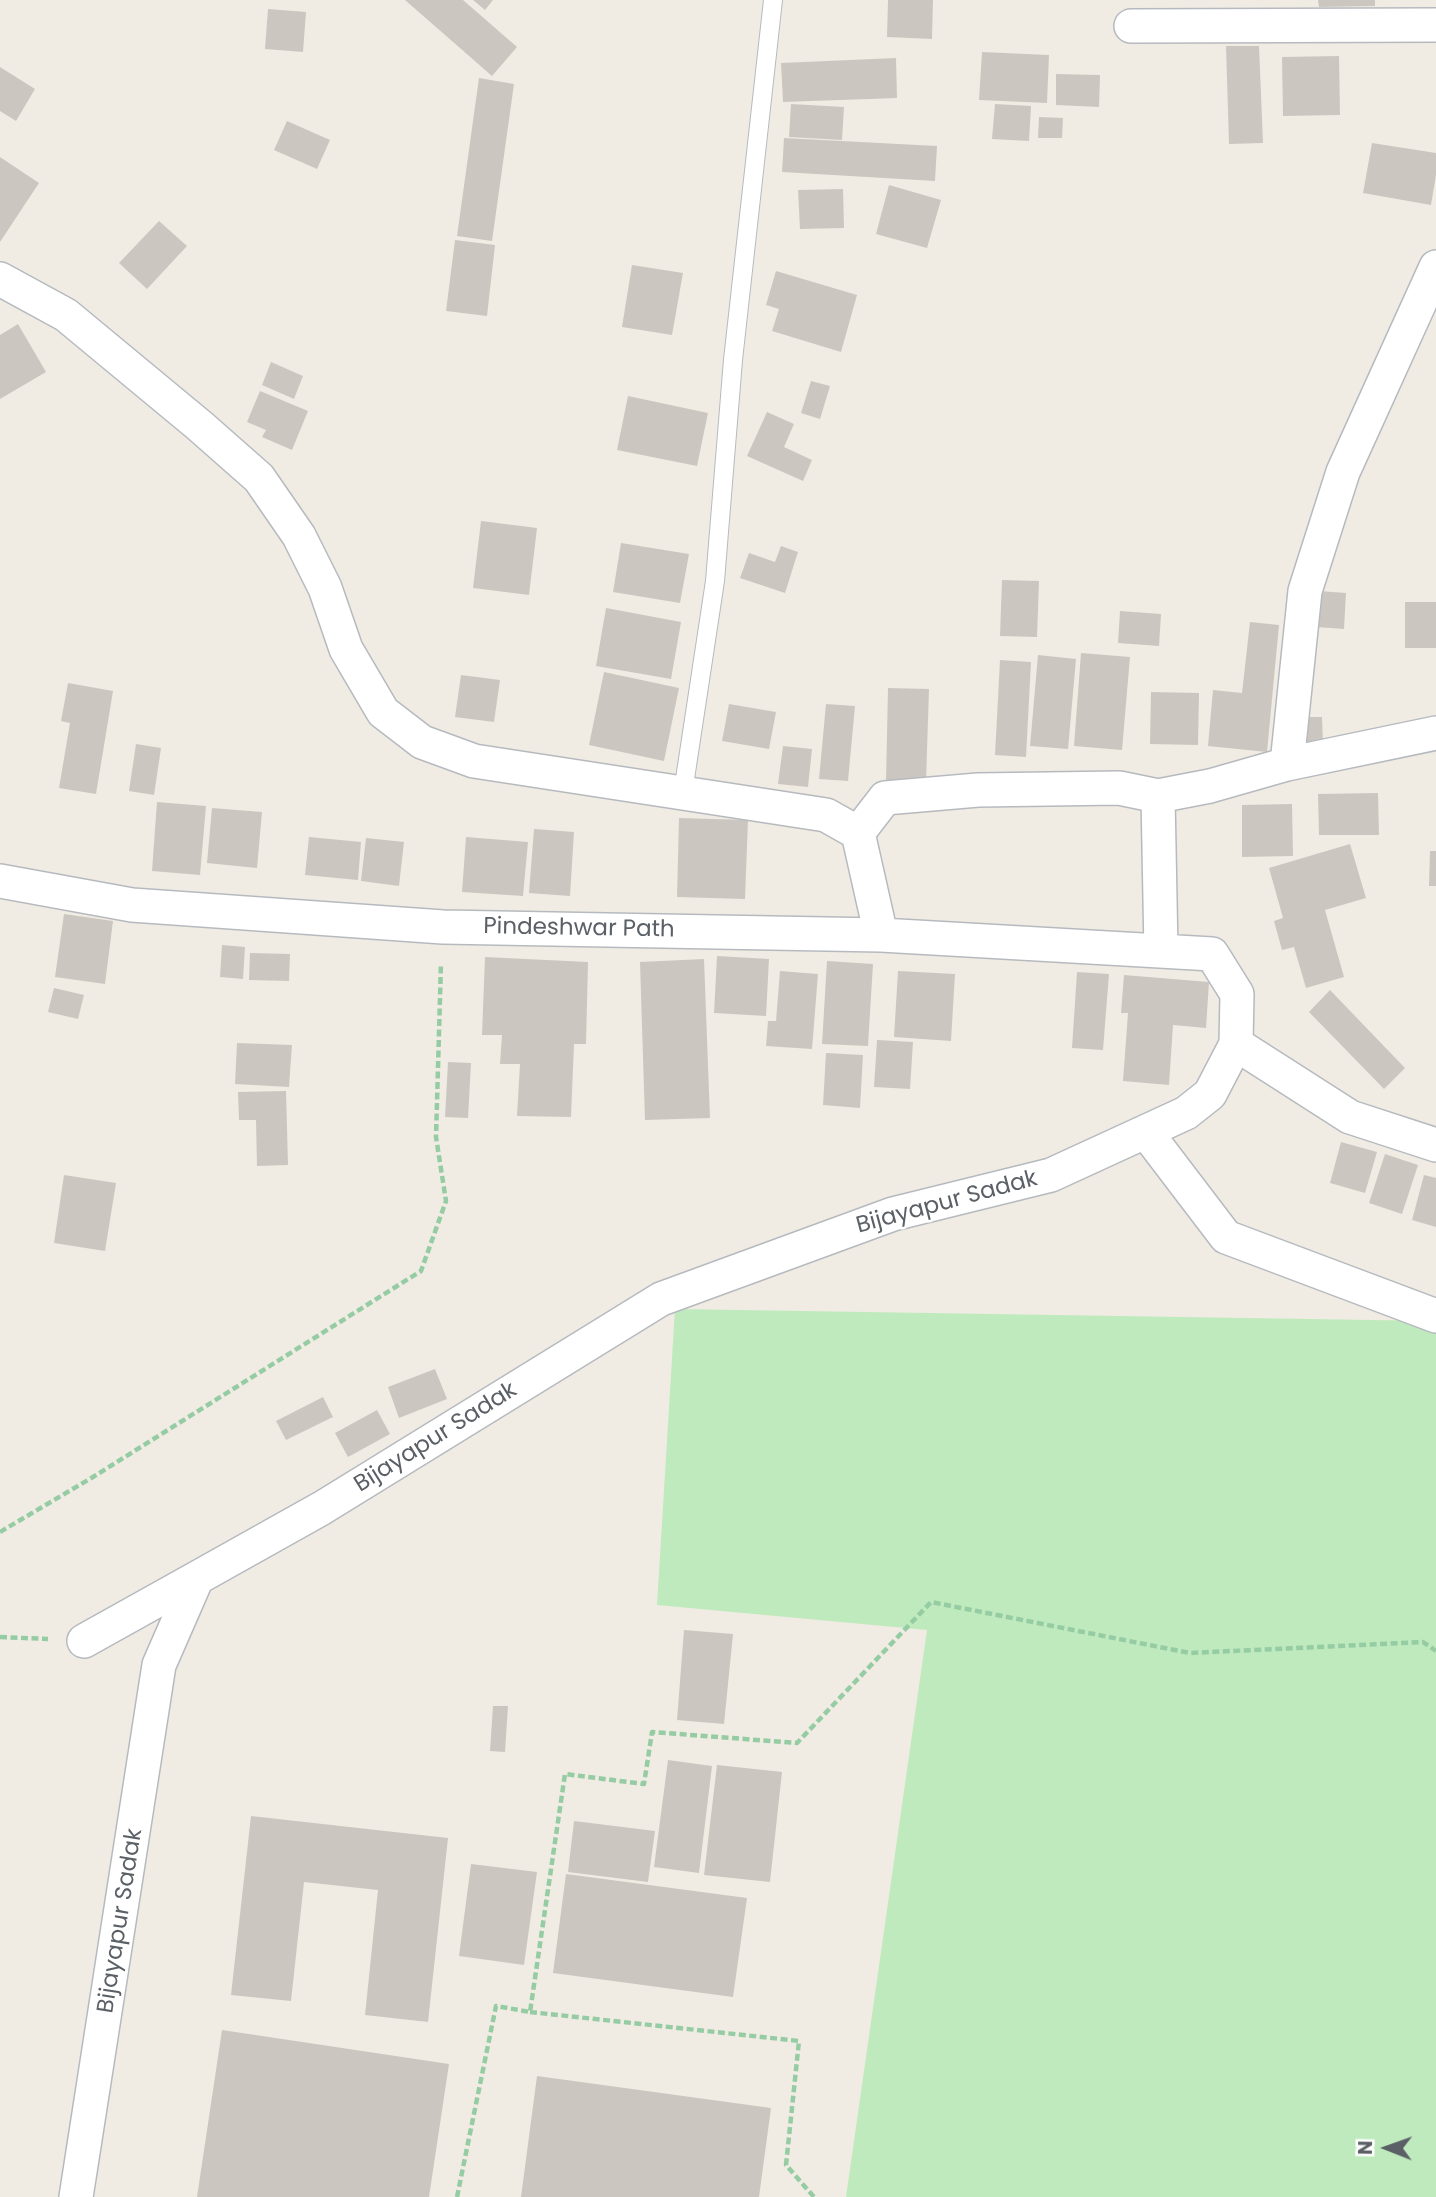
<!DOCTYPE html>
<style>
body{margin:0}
#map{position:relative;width:1436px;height:2197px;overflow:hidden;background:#f0ece3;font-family:Poppins,sans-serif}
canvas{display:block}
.north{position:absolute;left:1352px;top:2113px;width:70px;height:70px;-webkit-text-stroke:5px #fff;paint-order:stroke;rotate:271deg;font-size:19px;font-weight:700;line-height:28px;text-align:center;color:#5b6066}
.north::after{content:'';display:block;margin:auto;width:24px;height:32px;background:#5b6066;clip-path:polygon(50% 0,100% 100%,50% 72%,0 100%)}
</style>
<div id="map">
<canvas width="1436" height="2197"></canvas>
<div class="north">N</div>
</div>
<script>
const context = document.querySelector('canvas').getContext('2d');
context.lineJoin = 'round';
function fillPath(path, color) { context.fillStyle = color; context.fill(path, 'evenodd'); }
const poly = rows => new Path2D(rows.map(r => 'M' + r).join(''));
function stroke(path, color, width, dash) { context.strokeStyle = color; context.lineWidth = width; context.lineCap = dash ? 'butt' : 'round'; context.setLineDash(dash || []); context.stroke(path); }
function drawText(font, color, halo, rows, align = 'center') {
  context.font = font + ' Poppins,sans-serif'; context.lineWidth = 5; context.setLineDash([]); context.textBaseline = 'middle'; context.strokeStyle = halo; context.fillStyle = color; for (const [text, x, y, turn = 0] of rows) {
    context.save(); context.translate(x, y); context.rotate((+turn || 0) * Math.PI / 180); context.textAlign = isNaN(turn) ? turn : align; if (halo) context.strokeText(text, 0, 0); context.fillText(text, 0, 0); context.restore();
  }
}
fillPath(poly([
 [675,1309,1436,1321,1436,2197,846,2197,927,1630,657,1605]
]), '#bfeabd');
fillPath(poly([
 [405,0,463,0,517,47,492,76],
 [473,0,493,0,485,10],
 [888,0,933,0,932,39,887,37],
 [1318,0,1375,0,1375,6,1319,7],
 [268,9,306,12,303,52,265,49],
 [1226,46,1259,46,1263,143,1229,144],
 [982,52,1049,55,1047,103,979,100],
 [1339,56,1340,115,1283,116,1282,57],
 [896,58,897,98,783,102,781,63],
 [0,67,35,89,16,121,0,111],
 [1056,74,1100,75,1099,107,1056,105],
 [479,78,514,84,492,241,457,236],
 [791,104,844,107,842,140,789,137],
 [995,104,1031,106,1029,141,992,139],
 [1039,117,1063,118,1062,138,1038,138],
 [287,121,330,140,317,169,274,150],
 [784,138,937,146,935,181,782,172],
 [1372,143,1436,153,1436,175,1431,205,1363,193],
 [0,157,39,183,0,242],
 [889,185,941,200,927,248,876,234],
 [843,189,844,228,800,229,798,190],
 [159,221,187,246,147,289,119,263],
 [455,240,495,245,487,316,446,311],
 [632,265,683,273,672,335,622,327],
 [776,271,857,295,841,352,772,331,779,309,766,305],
 [18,324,46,372,0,399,0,335],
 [271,362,303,376,294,399,262,385],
 [811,381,830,386,820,419,801,413],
 [260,391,308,411,292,450,262,437,266,430,247,422],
 [628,396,708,413,697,466,617,450],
 [767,412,794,424,784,447,812,460,803,481,747,456],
 [481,521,537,528,529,595,473,588],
 [621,543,689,554,680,603,613,592],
 [781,546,798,552,785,593,740,578,749,553,775,562],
 [1002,580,1039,581,1037,637,1000,636],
 [1319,591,1346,593,1344,629,1316,627],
 [1405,602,1436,602,1436,648,1405,648],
 [606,608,681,622,671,679,596,666],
 [1120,611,1161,614,1159,646,1118,643],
 [1250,622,1279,625,1267,752,1208,746,1213,690,1242,693],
 [1081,653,1130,657,1122,750,1074,746],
 [1038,655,1076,659,1068,749,1030,746],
 [1000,660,1031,662,1026,757,995,755],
 [604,672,679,688,664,761,589,745],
 [461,675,500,680,494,722,455,717],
 [68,683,113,691,96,794,59,788,70,723,61,721],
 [888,688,929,689,926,782,886,781],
 [1151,692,1199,693,1198,745,1150,744],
 [729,704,776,712,769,749,722,741],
 [826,704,855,706,848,781,819,779],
 [1302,717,1322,717,1323,745,1303,746],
 [136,744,161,748,154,795,129,791],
 [783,746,812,749,808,787,778,784],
 [1378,793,1379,835,1319,835,1318,794],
 [157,802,206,806,200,875,152,871],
 [1292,804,1293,856,1242,857,1242,805],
 [212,808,262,812,257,868,207,863],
 [679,818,748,820,745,899,677,897],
 [534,829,574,832,570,896,529,893],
 [309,837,361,842,358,880,305,875],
 [466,837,528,842,523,896,462,892],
 [366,838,404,842,399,886,361,881],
 [1350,844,1366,898,1325,910,1344,977,1306,988,1294,947,1282,950,1274,921,1283,918,1269,868],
 [1430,851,1436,851,1436,886,1429,886],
 [64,914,113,921,105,984,55,977],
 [222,945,245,947,243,979,220,977],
 [250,953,290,954,289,981,249,980],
 [717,956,769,959,766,1016,714,1013],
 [485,957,588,962,586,1044,574,1044,571,1117,517,1116,520,1064,500,1064,502,1035,482,1035],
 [704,959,710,1118,645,1120,640,962],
 [827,961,873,964,868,1046,822,1044],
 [780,971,818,974,812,1049,766,1046,768,1021,776,1021],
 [898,971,955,974,951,1041,894,1037],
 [1077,972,1109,974,1103,1050,1072,1048],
 [1124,975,1209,982,1206,1028,1173,1025,1169,1085,1123,1081,1128,1013,1121,1013],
 [54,988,84,995,78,1019,48,1012],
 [1330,990,1405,1068,1384,1089,1309,1012],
 [877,1040,913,1042,910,1089,874,1087],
 [237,1043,292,1045,289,1087,235,1084],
 [826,1053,863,1055,860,1108,823,1105],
 [448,1062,471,1063,468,1118,445,1117],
 [286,1091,288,1165,257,1166,256,1120,239,1120,238,1092],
 [1341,1142,1377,1152,1365,1193,1330,1183],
 [1385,1154,1418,1165,1402,1214,1369,1203],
 [64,1175,116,1183,105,1251,54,1243],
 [1424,1175,1436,1178,1436,1227,1412,1220],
 [435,1369,447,1399,399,1418,388,1387],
 [323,1397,333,1417,286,1440,276,1421],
 [377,1410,390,1434,348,1457,335,1433],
 [684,1630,733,1634,724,1724,677,1720],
 [493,1706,508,1706,505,1752,490,1751],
 [668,1760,712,1766,699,1873,654,1867],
 [717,1765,782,1772,770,1882,704,1875],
 [251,1816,448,1838,428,2022,365,2015,378,1890,304,1882,291,2001,231,1995],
 [574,1821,655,1831,648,1882,568,1872],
 [471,1864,537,1872,524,1965,459,1956],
 [566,1874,747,1898,733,1997,553,1973],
 [222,2030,449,2064,429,2197,197,2197],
 [537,2076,771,2108,759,2197,521,2197]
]), '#cbc7c0');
const lane = poly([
 [683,792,715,581,733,360,773,0]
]);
const street = poly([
 [1131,26,1436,25],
 [0,279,66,315,200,426,259,478,299,536,325,588,346,649,383,712,422,742,474,761,826,815,858,833,881,935],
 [1287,764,1305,591,1343,472,1436,267],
 [1158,796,1161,951],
 [858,833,885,798,978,790,1119,788,1158,796,1210,786,1287,764,1436,733],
 [0,881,132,905,443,927,881,935,1212,954,1237,994,1236,1044,1350,1117,1436,1145],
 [1146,1132,1226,1237,1436,1316],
 [84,1641,197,1578],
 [76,2197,159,1665,197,1578,322,1508,661,1299,893,1214,1051,1175,1186,1113,1210,1094,1236,1044]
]);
stroke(lane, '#b6babf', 20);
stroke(street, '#b6babf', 36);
stroke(poly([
 [0,1532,93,1477,421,1271,446,1201,436,1137,441,963],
 [0,1637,48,1639],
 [530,2012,799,2041,786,2165,814,2197],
 [457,2197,496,2006,530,2012,565,1774,644,1784,652,1732,797,1743,931,1602,1190,1653,1423,1642,1436,1651]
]), '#95cca3', 4.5, [7, 3.5]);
stroke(lane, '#fff', 18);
stroke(street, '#fff', 33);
drawText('23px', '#5b6066', '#fff', [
 ["Pindeshwar Path",579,929,1],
 ["Bijayapur Sadak",947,1203,-15],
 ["Bijayapur Sadak",436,1438,-32],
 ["Bijayapur Sadak",121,1921,-81]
]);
</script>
